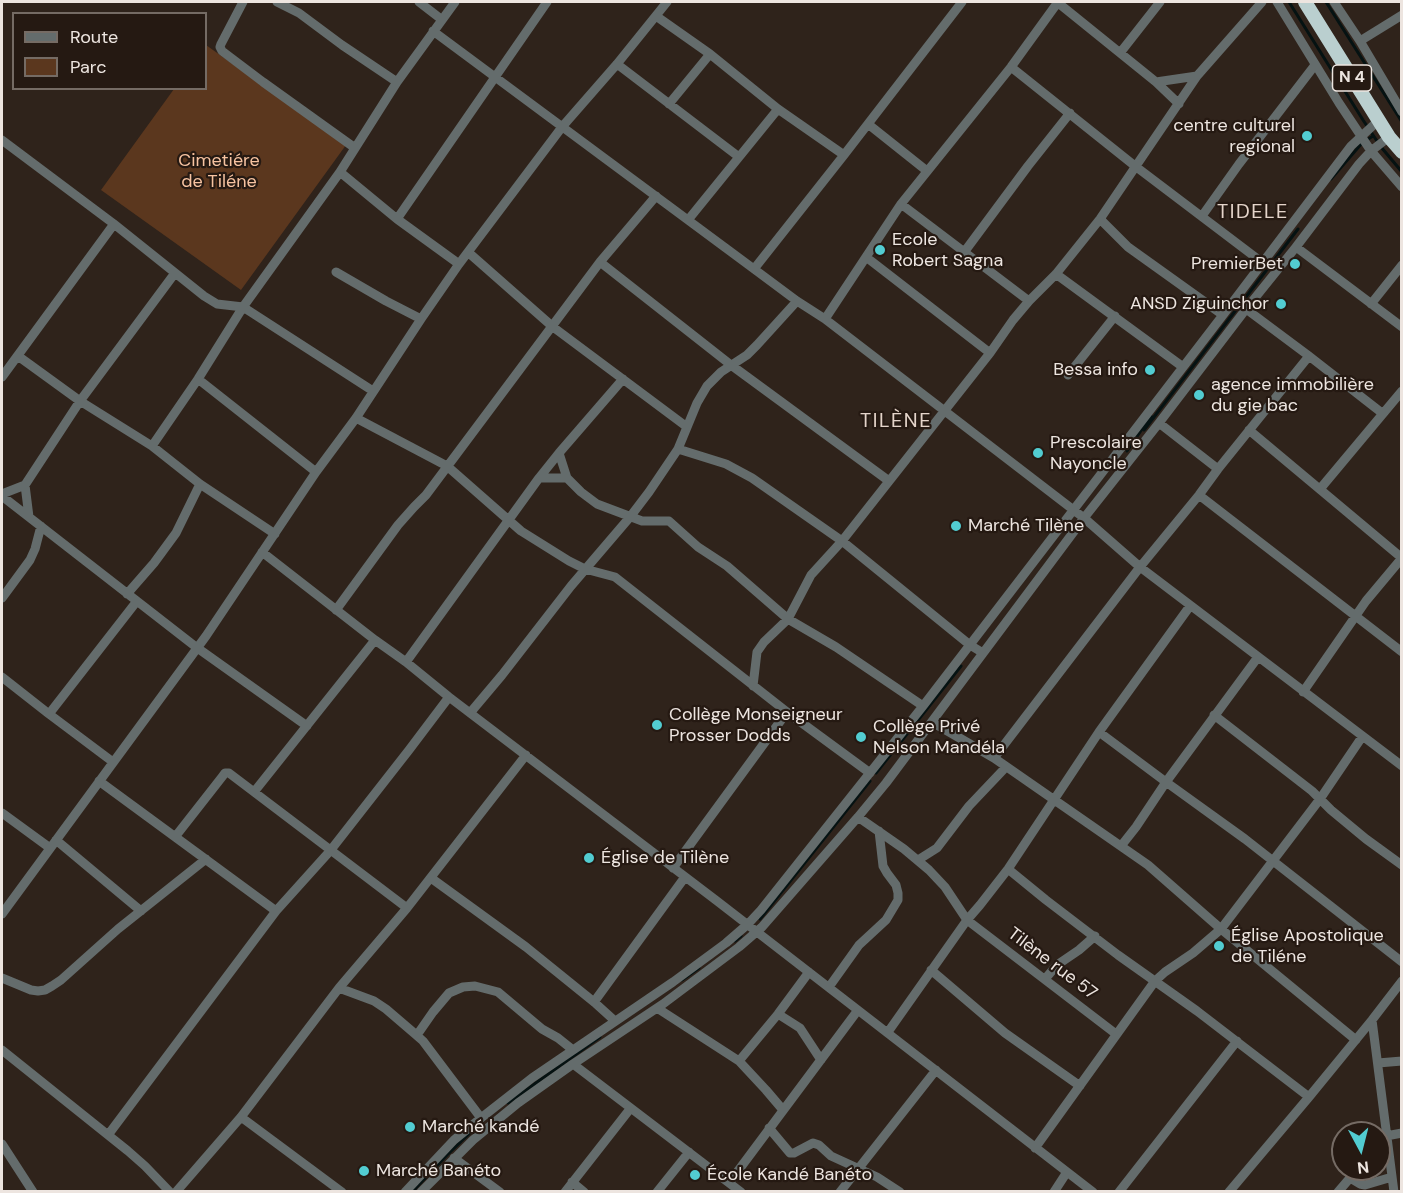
<!DOCTYPE html>
<meta charset="utf-8">
<style>
body{margin:0}
#map{position:relative;width:1403px;height:1193px;overflow:hidden;background:#2f231b;font-family:"DM Sans",sans-serif}
canvas{display:block}
.frame{position:absolute;inset:0;border:3px solid #ede5e0;pointer-events:none}
.legend{position:absolute;left:12px;top:12px;width:195px;height:78px;box-sizing:border-box;background:#251912;border:2px solid #756b64;margin:0;padding:8px 10px;list-style:none;font-size:18px;color:#ede5e0}
.legend li{display:flex;align-items:center;gap:12px;height:30px}
.legend b{width:30px;border:2px solid #756b64}
.north{position:absolute;left:1331px;top:1121px;width:60px;height:60px;box-sizing:border-box;background:#251912;border:2px solid #756b64;border-radius:50%;rotate:173deg;font-size:16px;font-weight:700;line-height:24px;text-align:center;color:#ede5e0}
.north::after{content:'';display:block;margin:auto;width:21px;height:27px;background:#52ccd1;clip-path:polygon(50% 0,100% 100%,50% 72%,0 100%)}
</style>
<div id="map">
<canvas width="1403" height="1193"></canvas>
<div class="frame"></div>
<ul class="legend">
<li><b style="height:8px;background:#646c6c"></b>Route</li>
<li><b style="height:16px;background:#5b371e"></b>Parc</li>
</ul>
<div class="north">N</div>
</div>
<script>
const context = document.querySelector('canvas').getContext('2d');
context.lineJoin = 'round';
function fillPath(path, color) { context.fillStyle = color; context.fill(path, 'evenodd'); }
const poly = rows => new Path2D(rows.map(r => 'M' + r).join(''));
function stroke(path, color, width, dash) { context.strokeStyle = color; context.lineWidth = width; context.lineCap = dash ? 'butt' : 'round'; context.setLineDash(dash || []); context.stroke(path); }
function drawText(font, color, halo, rows, align = 'center') {
  context.font = font + ' "DM Sans",sans-serif'; context.lineWidth = 4.5; context.setLineDash([]); context.textBaseline = 'middle'; context.strokeStyle = halo; context.fillStyle = color; for (const [text, x, y, turn = 0] of rows) {
    context.save(); context.translate(x, y); context.rotate((+turn || 0) * Math.PI / 180); context.textAlign = isNaN(turn) ? turn : align; if (halo) context.strokeText(text, 0, 0); context.fillText(text, 0, 0); context.restore();
  }
}
fillPath(poly([
 [206,45,346,145,241,290,101,190,174,89,206,88]
]), '#5b371e');
stroke(poly([
 [1289,2,1363,120,1381,147,1402,172],
 [1326,2,1402,122],
 [1331,179,1362,143,1373,136],
 [1144,430,1298,229],
 [1127,451,1151,416],
 [876,773,961,666],
 [760,919,870,781],
 [735,941,741,936],
 [682,980,699,968],
 [508,1103,600,1037],
 [412,1192,447,1155,472,1131]
]), '#051212', 3);
stroke(poly([
 [243,2,221,44,220,47,222,51,263,82,355,148],
 [277,2,299,13,342,45,397,82],
 [419,2,441,19],
 [455,2,397,82,340,172,397,219,459,264],
 [1057,2,1156,82,1179,104],
 [1277,2,1339,103,1371,151,1402,187],
 [1334,2,1360,41,1402,112],
 [656,16,710,54,778,109,844,155],
 [433,31,754,269,797,301,825,319,1084,518,1140,567,1402,766],
 [1360,41,1402,15],
 [1120,53,1160,2],
 [617,64,739,157],
 [1011,67,1135,166,1263,263],
 [1156,82,1197,76],
 [669,104,710,54],
 [868,124,927,171],
 [2,140,114,224,204,296,217,304,243,307,373,391],
 [901,204,1029,301],
 [1202,216,1239,164,1315,65],
 [397,219,547,2],
 [1100,219,1128,247,1223,315],
 [688,220,778,109],
 [1296,247,1402,327],
 [965,251,1028,166,1070,113],
 [469,253,553,327,687,427],
 [866,257,990,353],
 [600,262,731,365,889,481],
 [754,269,844,155,962,2],
 [336,272,386,301,421,319],
 [1056,274,1183,367],
 [1371,304,1402,265],
 [1246,309,1309,356,1382,413],
 [825,319,901,204,1011,67,1058,2],
 [18,356,80,401,152,446,200,484,275,534],
 [1068,375,1115,316],
 [2,377,114,224],
 [198,379,316,472],
 [356,418,447,466,521,531,569,561,585,569,615,577,787,712,870,773],
 [1159,423,1218,469],
 [1249,430,1402,558,1366,601,1303,692],
 [152,446,198,379,243,307,340,172],
 [678,449,726,464,752,478,842,541,970,645,983,653],
 [559,453,567,478,581,492,597,504,642,521,669,521,698,547,727,566,788,619,836,647,923,706],
 [539,478,567,478],
 [25,485,29,517],
 [1320,489,1402,391],
 [2,494,25,485,80,401,175,273],
 [1199,495,1402,652],
 [2,496,196,647,307,726],
 [262,552,375,640,406,662,449,697,717,901,1093,1192],
 [127,594,154,563,176,533,200,484],
 [2,598,30,560,35,549,41,526],
 [336,610,398,525,414,507,426,495,600,262,656,196],
 [406,662,539,478,559,453,623,379],
 [2,677,49,714,137,601],
 [753,686,757,652,764,642,788,619,811,575,842,541,990,353,1013,320,1029,301,1056,274,1100,219,1197,76,1262,2],
 [470,713,502,675,571,586,630,517,649,492,678,449,697,403,707,386,721,372,747,355,757,345,797,301],
 [49,714,113,762],
 [1214,715,1312,791,1331,810,1366,839,1402,865],
 [932,722,994,758,1148,865,1221,929,1356,1040],
 [1099,732,1166,782,1245,839,1402,962],
 [994,758,1140,567,1199,495,1218,469,1309,356],
 [99,781,276,911],
 [254,792,375,640],
 [2,813,50,848],
 [858,817,904,849,929,870,945,887,967,920,1116,1034],
 [175,837,222,777,225,773,229,773,407,908],
 [56,840,141,911],
 [1121,846,1136,827,1166,782,1258,657],
 [918,860,937,848,969,806,1006,767],
 [673,868,787,712],
 [1008,869,1046,900,1118,955,1197,1011,1309,1097],
 [431,878,526,947,594,1002,615,1021],
 [2,914,206,636,316,472,356,418,421,319,459,264,562,127,617,64,667,2],
 [931,970,1005,1033,1080,1086],
 [2,978,31,990,38,991,45,990,52,986,61,980,118,929,206,859],
 [1045,979,1057,965,1079,950,1095,936],
 [829,987,859,945,886,920,898,900,898,893,896,885,887,873,883,866,879,831],
 [339,988,374,1001,386,1009,414,1033,423,1041,481,1118],
 [594,1002,685,877],
 [657,1008,739,1061,766,1090,783,1110],
 [778,1014,800,1028,821,1060],
 [1372,1020,1394,1192],
 [888,1032,967,920,980,905,1008,869,1099,732,1190,606],
 [417,1035,433,1012,449,993,463,987,475,986,498,992,542,1029,558,1038,573,1050],
 [2,1050,128,1151,145,1166,170,1192],
 [739,1061,778,1014,809,972],
 [1378,1063,1402,1061],
 [573,1064,741,1192],
 [241,1117,342,1192],
 [769,1128,790,1153,794,1153,813,1143,819,1145,831,1156,877,1177,900,1192],
 [108,1135,276,911,330,851,409,750,449,697],
 [1386,1136,1402,1133],
 [2,1144,33,1192],
 [1035,1148,1155,981,1165,972,1193,953,1221,929,1320,799,1362,737],
 [454,1158,500,1192],
 [572,1182,584,1192],
 [729,1183,858,1010],
 [176,1192,241,1117,339,988,407,908,526,755],
 [405,1192,454,1140,481,1118,532,1078,673,982,726,943,748,924,761,910,923,706,1223,315,1351,146,1379,120],
 [421,1192,473,1140,518,1103,573,1064,663,1004,739,947,762,927,858,817,886,783,1084,518,1159,423,1246,309,1296,247,1359,164,1371,151,1389,137],
 [565,1192,630,1109],
 [657,1192,689,1152],
 [840,1192,936,1070],
 [1054,1192,1067,1172],
 [1119,1192,1237,1041],
 [1229,1192,1309,1097,1372,1020,1402,981],
 [1338,1192,1350,1178,1360,1184,1365,1185,1392,1177]
]), '#646c6c', 9);
stroke(poly([
 [1305,2,1389,137,1402,152]
]), '#bacfcf', 14);
for (const [x, y, r, color] of [
 [1307,136,6,"#52ccd1"],
 [880,250,6,"#52ccd1"],
 [1295,264,6,"#52ccd1"],
 [1281,304,6,"#52ccd1"],
 [1150,370,6,"#52ccd1"],
 [1199,395,6,"#52ccd1"],
 [1038,453,6,"#52ccd1"],
 [956,526,6,"#52ccd1"],
 [657,725,6,"#52ccd1"],
 [861,737,6,"#52ccd1"],
 [589,858,6,"#52ccd1"],
 [1219,946,6,"#52ccd1"],
 [410,1127,6,"#52ccd1"],
 [364,1171,6,"#52ccd1"],
 [695,1175,6,"#52ccd1"]
]) { const dot = new Path2D(); dot.arc(x, y, r, 0, 2 * Math.PI); context.fillStyle = color; context.fill(dot); stroke(dot, '#251912', 2); }
for (const [x, y, w] of [
 [1352,78,39]
]) { const box = new Path2D(); box.roundRect(x - w / 2, y - 13, w, 26, 4.5); context.fillStyle = '#251912'; context.fill(box); stroke(box, '#ede5e0', 1.5); }
drawText('bold 16px', '#ede5e0', null, [
 ["N 4",1352,78]
]);
drawText('18px', '#ede5e0', '#251912', [
 ["centre culturel",1295,126,"right"],
 ["regional",1295,147,"right"],
 ["Ecole",892,240],
 ["Robert Sagna",892,261],
 ["PremierBet",1283,264,"right"],
 ["ANSD Ziguinchor",1269,304,"right"],
 ["Bessa info",1138,370,"right"],
 ["agence immobilière",1211,385],
 ["du gie bac",1211,406],
 ["Prescolaire",1050,443],
 ["Nayoncle",1050,464],
 ["Marché Tilène",968,526],
 ["Collège Monseigneur",669,715],
 ["Prosser Dodds",669,736],
 ["Collège Privé",873,727],
 ["Nelson Mandéla",873,748],
 ["Église de Tilène",601,858],
 ["Église Apostolique",1231,936],
 ["de Tiléne",1231,957],
 ["Marché kandé",422,1127],
 ["Marché Banéto",376,1171],
 ["École Kandé Banéto",707,1175]
], 'left');
drawText('18px', '#f7c3a1', '#251912', [
 ["Cimetiére",219,161],
 ["de Tiléne",219,182]
]);
drawText('18px', '#ede5e0', '#251912', [
 ["Tilène rue 57",1052,964,37]
]);
context.letterSpacing = '1.5px';
drawText('20px', '#e4d4ca', '#251912', [
 ["TIDELE",1253,213],
 ["TILÈNE",896,422]
]);
context.letterSpacing = '0px';
</script>
